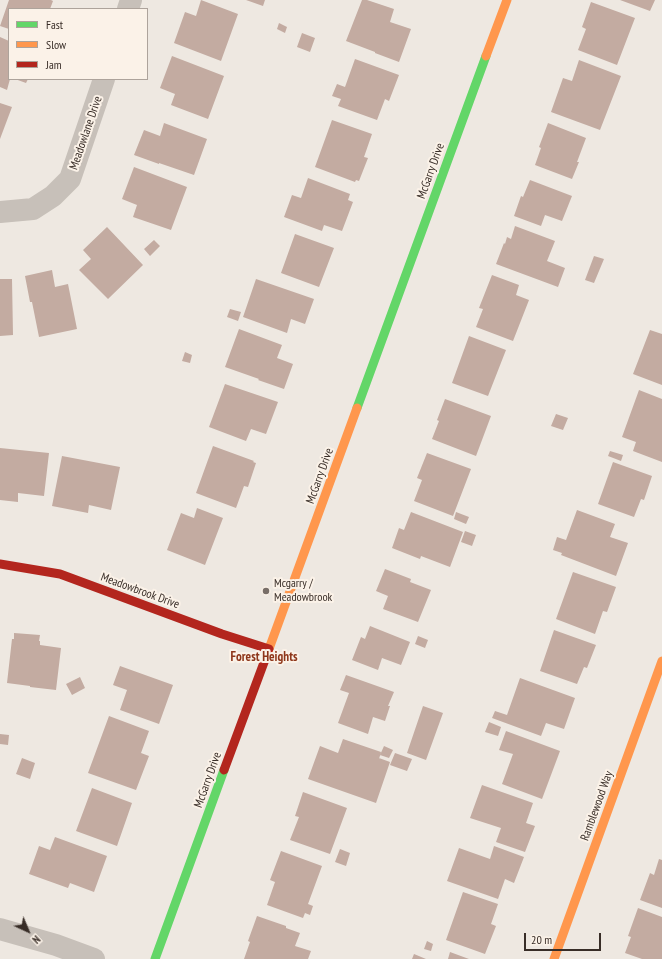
<!DOCTYPE html>
<style>
body{margin:0}
#map{position:relative;width:662px;height:959px;overflow:hidden;background:#eee8e1;font-family:"PT Sans Narrow",sans-serif}
canvas{display:block}
.legend{position:absolute;left:8px;top:8px;width:140px;height:72px;box-sizing:border-box;background:#fbf2e8;border:1px solid #ada39b;margin:0;padding:5px 7px;list-style:none;font-size:12px;color:#382d27}
.legend li{display:flex;align-items:center;gap:8px;height:20px}
.legend b{width:20px;border:1px solid #ada39b}
.north{position:absolute;left:8px;top:911px;width:40px;height:40px;-webkit-text-stroke:3px #fbf2e8;paint-order:stroke;rotate:136deg;font-size:11px;font-weight:700;line-height:16px;text-align:center;color:#382d27}
.north::after{content:'';display:block;margin:auto;width:14px;height:18px;background:#382d27;clip-path:polygon(50% 0,100% 100%,50% 72%,0 100%)}
.scale{position:absolute;left:524px;top:933px;width:77px;height:18px;box-sizing:border-box;border:2px solid #382d27;border-top:0;padding-left:5px;font-size:12px;line-height:14px;white-space:nowrap;color:#382d27;-webkit-text-stroke:3px #fbf2e8;paint-order:stroke}
</style>
<div id="map">
<canvas width="662" height="959"></canvas>
<ul class="legend">
<li><b style="height:5px;background:#63d668"></b>Fast</li>
<li><b style="height:5px;background:#ff974d"></b>Slow</li>
<li><b style="height:5px;background:#b3261e"></b>Jam</li>
</ul>
<div class="north">N</div>
<div class="scale">20 m</div>
</div>
<script>
const context = document.querySelector('canvas').getContext('2d');
context.lineJoin = 'round';
function fillPath(path, color) { context.fillStyle = color; context.fill(path, 'evenodd'); }
const poly = rows => new Path2D(rows.map(r => 'M' + r).join(''));
function stroke(path, color, width, dash) { context.strokeStyle = color; context.lineWidth = width; context.lineCap = dash ? 'butt' : 'round'; context.setLineDash(dash || []); context.stroke(path); }
function drawText(font, color, halo, rows, align = 'center') {
  context.font = font + ' "PT Sans Narrow",sans-serif'; context.lineWidth = 4; context.setLineDash([]); context.textBaseline = 'middle'; context.strokeStyle = halo; context.fillStyle = color; for (const [text, x, y, turn = 0] of rows) {
    context.save(); context.translate(x, y); context.rotate((+turn || 0) * Math.PI / 180); context.textAlign = isNaN(turn) ? turn : align; if (halo) context.strokeText(text, 0, 0); context.fillText(text, 0, 0); context.restore();
  }
}
fillPath(poly([
 [9,0,51,0,53,1,50,9,9,9,9,29,0,26],
 [201,0,238,14,221,61,174,43,185,12,196,16],
 [246,0,265,0,263,6],
 [362,0,367,0,394,9,390,22,411,29,399,62,375,53,375,52,346,41],
 [620,0,655,0,650,11],
 [591,2,635,18,617,65,578,50,586,29,582,27],
 [279,23,287,27,285,33,277,29],
 [302,33,315,38,310,52,297,47],
 [0,37,9,41,9,79,10,79,7,90,0,87],
 [172,56,224,76,208,119,171,105,175,94,160,88],
 [355,59,399,75,389,101,385,99,377,120,338,106,341,99,332,96,337,84,345,87],
 [579,60,621,76,600,130,551,112,563,78,572,81],
 [15,79,28,79,26,83],
 [0,103,12,107,0,139],
 [332,120,372,134,364,157,368,158,359,181,356,180,355,182,315,167],
 [164,123,207,139,194,175,159,163,159,164,134,155,144,130,160,136],
 [548,123,586,138,577,162,579,162,572,179,535,165,541,148,539,147],
 [134,167,187,187,171,230,133,217,137,205,122,199],
 [308,178,350,194,348,200,353,202,342,231,324,225,322,231,284,217,292,195,301,198],
 [530,180,572,196,562,221,545,215,541,226,514,216,521,196,523,197],
 [515,226,555,241,547,261,565,268,558,287,496,264,504,243,505,244,507,237,511,239],
 [107,227,143,265,108,299,79,270,91,259,83,250],
 [295,234,334,248,319,287,281,273],
 [154,240,160,246,150,256,144,249],
 [594,256,604,259,594,283,585,280],
 [52,270,55,287,68,284,77,329,39,337,32,302,30,302,25,276],
 [492,275,519,285,516,295,529,300,513,341,476,327,483,309,479,308],
 [0,279,12,279,13,335,0,336],
 [256,279,314,299,305,324,291,319,287,333,243,317],
 [230,309,241,312,238,321,227,317],
 [239,329,282,345,277,358,293,364,284,389,258,380,259,379,225,367],
 [650,330,662,334,662,385,633,374],
 [469,336,506,350,488,396,452,383],
 [185,352,192,355,190,363,182,361],
 [225,384,278,402,266,434,251,429,246,441,209,427],
 [639,390,662,399,662,462,633,451,636,442,622,437],
 [445,399,491,416,476,456,432,439,439,421,437,420],
 [556,414,568,418,563,430,551,426],
 [213,446,254,461,253,462,256,463,248,487,244,486,236,508,196,493],
 [0,448,49,453,44,496,18,493,18,502,0,500],
 [610,451,623,455,621,461,608,456],
 [427,453,471,469,453,516,414,501,422,480,417,478],
 [62,456,120,467,111,510,89,505,88,513,52,506],
 [613,462,652,476,644,500,641,499,634,517,598,504],
 [197,508,223,518,205,565,167,550,181,513,194,518],
 [577,510,615,524,610,537,628,543,616,576,561,555,562,553,553,550,557,537,566,540],
 [411,512,463,532,450,567,421,556,420,559,392,548,399,528,404,530],
 [456,512,469,517,466,524,454,519],
 [465,531,476,535,472,546,461,542],
 [385,569,411,579,410,582,431,590,418,622,383,609,388,596,376,591],
 [573,572,616,587,607,612,603,611,595,634,556,619],
 [370,626,410,642,401,665,382,658,378,670,352,660,361,637,365,639],
 [554,630,596,645,587,668,584,667,577,684,540,671],
 [14,633,40,635,39,641,40,641,40,645,61,648,56,690,30,687,30,686,7,683,12,639,14,639],
 [418,636,428,640,425,648,415,644],
 [120,666,173,685,159,724,120,710,127,690,113,685],
 [346,675,394,692,388,706,390,706,385,721,373,717,368,734,338,723,349,693,340,690],
 [80,677,85,688,72,695,66,684],
 [520,678,575,698,564,729,546,723,541,736,492,718,495,711,507,715],
 [423,706,443,713,426,760,407,753],
 [109,716,149,731,141,753,149,756,136,790,88,773],
 [489,722,501,727,498,736,485,732],
 [506,731,560,751,542,799,502,784,513,754,499,750],
 [0,734,9,735,8,745,0,744],
 [343,739,381,752,379,759,379,758,390,762,376,803,308,779,320,746,338,753],
 [384,746,393,750,389,758,380,755],
 [395,753,412,759,407,771,390,765],
 [22,758,35,763,30,779,16,774],
 [482,785,533,803,526,823,535,826,525,852,496,842,501,828,470,818],
 [92,788,132,803,117,846,76,831],
 [303,792,347,808,330,854,290,840,299,817,295,816],
 [55,837,107,856,94,892,70,883,68,888,29,874,39,846,50,850],
 [494,846,524,857,514,883,505,879,498,899,447,881,459,848,490,859],
 [340,849,350,853,346,866,335,862],
 [281,851,322,866,308,904,313,906,310,915,305,913,303,918,267,905,275,882,270,880],
 [659,859,662,860,662,908,640,900,650,873,654,875],
 [463,892,498,904,491,924,496,926,485,954,446,940],
 [638,908,662,917,662,959,642,959,625,953,631,937,628,936],
 [257,916,286,926,286,928,300,933,295,946,311,951,308,959,244,959,250,942,248,941],
 [427,941,433,944,431,951,424,949],
 [450,952,469,959,448,959],
 [414,954,426,959,412,959]
]), '#c3aba1');
stroke(poly([
 [128,9,131,0],
 [0,212,33,209,53,196,70,179,104,79],
 [0,929,56,945,94,959]
]), '#c7c0b9', 22);
stroke(poly([
 [357,408,486,56],
 [155,959,224,770]
]), '#63d668', 9);
stroke(poly([
 [486,56,507,0],
 [266,657,357,408],
 [554,959,662,661]
]), '#ff974d', 9);
stroke(poly([
 [0,564,60,574,222,634,269,649],
 [224,770,266,657]
]), '#b3261e', 9);
for (const [x, y, r, color] of [
 [266,591,4,"#786e68"]
]) { const dot = new Path2D(); dot.arc(x, y, r, 0, 2 * Math.PI); context.fillStyle = color; context.fill(dot); stroke(dot, '#fbf2e8', 1.5); }
drawText('12px', '#382d27', '#fbf2e8', [
 ["Meadowlane Drive",86,133,-71],
 ["McGarry Drive",431,171,-70],
 ["McGarry Drive",320,476,-70],
 ["Meadowbrook Drive",140,591,20],
 ["McGarry Drive",208,780,-70],
 ["Ramblewood Way",597,806,-70]
]);
drawText('12px', '#382d27', '#fbf2e8', [
 ["Mcgarry /",274,584],
 ["Meadowbrook",274,598]
], 'left');
drawText('bold 13px', '#8e361a', '#fbf2e8', [
 ["Forest Heights",264,657]
]);
</script>
